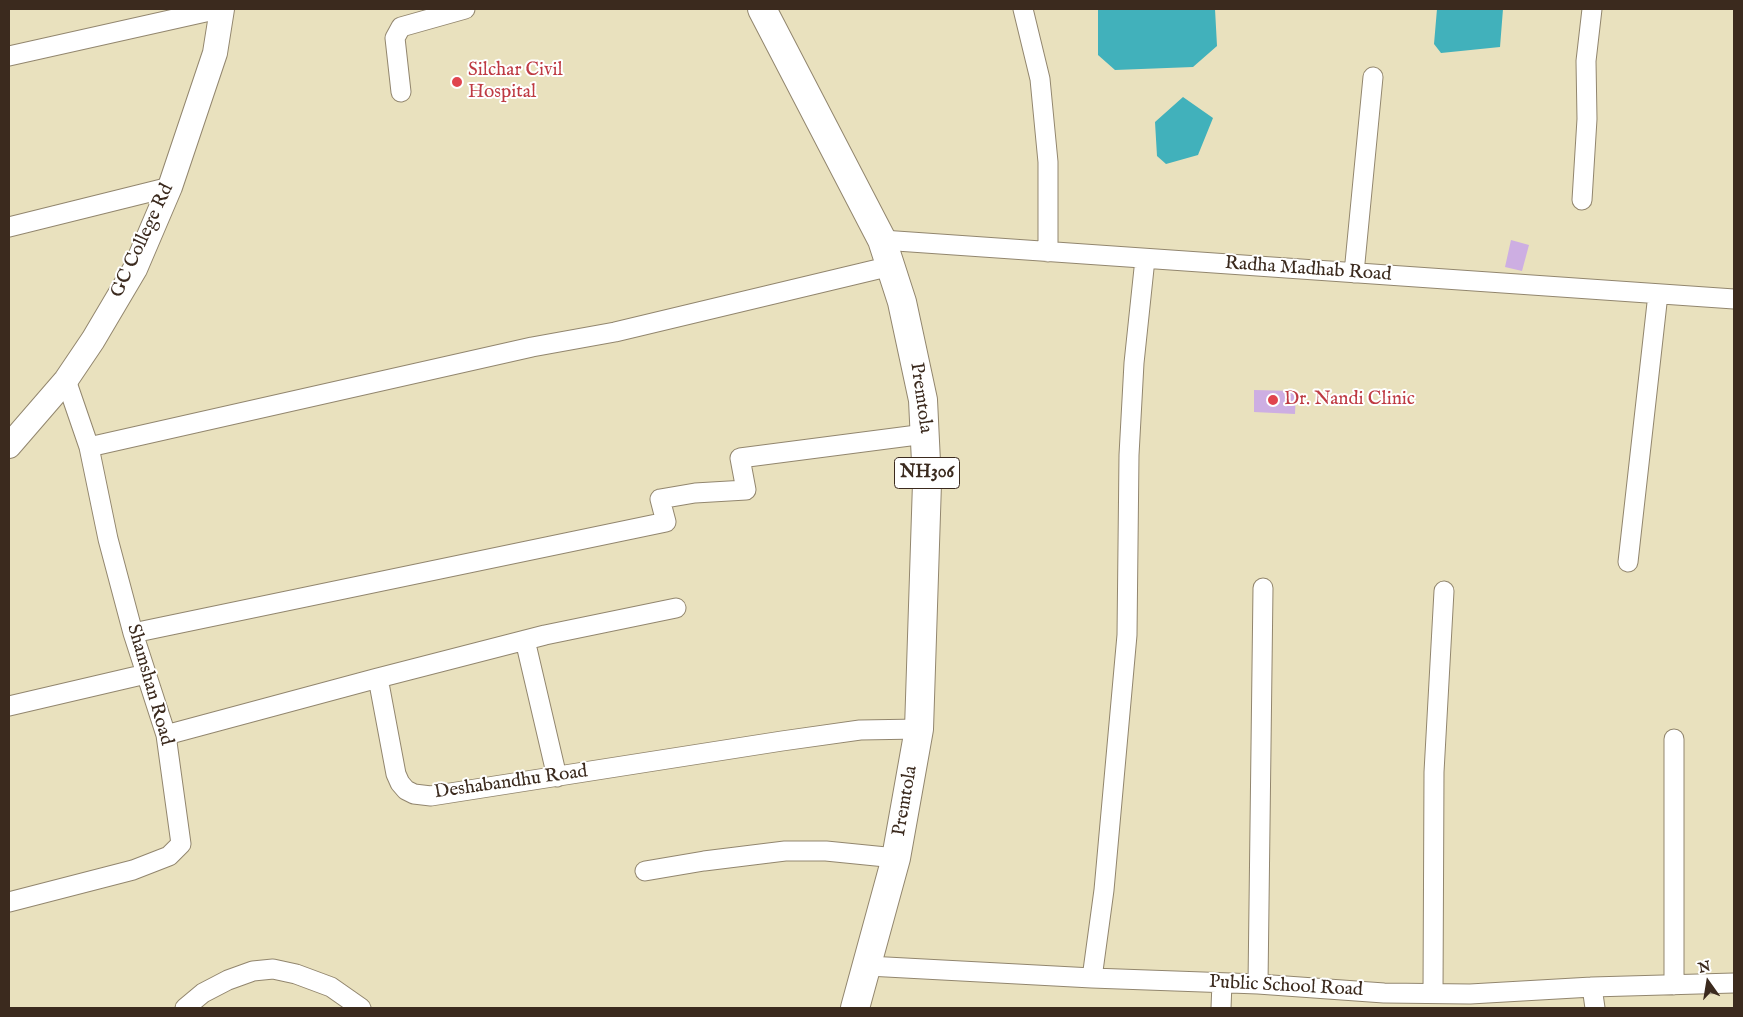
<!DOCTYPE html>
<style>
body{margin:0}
#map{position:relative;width:1743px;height:1017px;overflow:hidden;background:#e9e1be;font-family:"IM FELL English",serif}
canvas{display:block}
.frame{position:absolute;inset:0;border:10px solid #3b2a1e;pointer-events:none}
.north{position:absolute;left:1683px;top:957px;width:50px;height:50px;-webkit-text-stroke:4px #fff;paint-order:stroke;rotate:347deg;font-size:14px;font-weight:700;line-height:20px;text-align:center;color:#3b2a1e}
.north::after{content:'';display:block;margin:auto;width:18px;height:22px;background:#3b2a1e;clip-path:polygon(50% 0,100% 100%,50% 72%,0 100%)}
</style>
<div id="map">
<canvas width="1743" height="1017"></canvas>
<div class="frame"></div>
<div class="north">N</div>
</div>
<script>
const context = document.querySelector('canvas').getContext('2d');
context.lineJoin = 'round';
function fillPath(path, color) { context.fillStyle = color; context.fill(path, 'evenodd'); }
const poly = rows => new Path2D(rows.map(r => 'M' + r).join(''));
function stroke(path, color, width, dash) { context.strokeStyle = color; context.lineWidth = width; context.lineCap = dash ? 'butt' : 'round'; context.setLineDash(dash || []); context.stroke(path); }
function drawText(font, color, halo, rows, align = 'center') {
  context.font = font + ' "IM FELL English",serif'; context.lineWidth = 4; context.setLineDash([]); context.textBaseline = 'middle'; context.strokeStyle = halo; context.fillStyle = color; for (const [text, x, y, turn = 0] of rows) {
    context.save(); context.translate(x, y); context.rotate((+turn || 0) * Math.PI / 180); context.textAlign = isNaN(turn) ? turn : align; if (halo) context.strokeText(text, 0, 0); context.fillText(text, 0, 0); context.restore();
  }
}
fillPath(poly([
 [1098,9,1215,9,1217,46,1193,67,1115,70,1098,55],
 [1437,9,1503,9,1500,47,1441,53,1434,44],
 [1183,97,1213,118,1198,155,1166,164,1157,156,1155,122]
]), '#41b1bb');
fillPath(poly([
 [1511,240,1529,245,1522,271,1505,267],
 [1254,390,1296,391,1295,414,1254,412]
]), '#cdaee2');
const minor = poly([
 [1023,9,1040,79,1048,162,1048,252],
 [9,56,219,9],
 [401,92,395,38,401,27,465,9],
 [1582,200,1587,119,1586,61,1592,9],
 [9,227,170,187],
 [882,240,1734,299],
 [1354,273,1373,77],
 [89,447,532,347,615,332,891,266],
 [1628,562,1658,294],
 [133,633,666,522,660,499,695,493,746,490,740,458,925,434],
 [525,640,557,777],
 [378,678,545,635,676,608],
 [9,706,146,674],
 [166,735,378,678,396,774,400,783,406,790,414,794,431,796,782,741,860,730,919,729],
 [645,871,704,861,785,851,826,851,896,858],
 [9,902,133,870,169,856,181,844,166,735,133,633,108,539,89,447,66,380],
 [868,966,1092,978,1258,984,1384,993,1470,994,1592,987,1734,983],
 [1092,978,1104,890,1127,635,1129,455,1134,363,1145,259],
 [1258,984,1263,588],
 [1674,985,1674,739],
 [1592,987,1595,1008],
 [1433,993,1434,772,1444,591],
 [185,1008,203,993,228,980,253,971,273,969,296,974,331,987,361,1008],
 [1221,1008,1222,983]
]);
const major = poly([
 [9,446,66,380,93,340,135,269,170,187,215,53,222,9]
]);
const highway = poly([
 [762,9,882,240,902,302,923,400,927,483,919,729,896,858,855,1008]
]);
stroke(minor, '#92866e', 21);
stroke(major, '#92866e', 26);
stroke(highway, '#92866e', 30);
stroke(minor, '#fff', 19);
stroke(major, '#fff', 24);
stroke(highway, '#fff', 28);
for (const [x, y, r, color] of [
 [457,82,6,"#e0444e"],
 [1273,400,6,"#e0444e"]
]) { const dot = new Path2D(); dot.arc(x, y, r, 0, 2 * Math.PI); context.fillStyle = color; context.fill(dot); stroke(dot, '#fff', 2); }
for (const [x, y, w] of [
 [927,473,65]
]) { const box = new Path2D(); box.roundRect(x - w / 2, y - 15.5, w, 31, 4); context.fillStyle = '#fff'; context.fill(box); stroke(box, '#3b2a1e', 1); }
drawText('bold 18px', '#3b2a1e', null, [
 ["NH306",927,473]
]);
drawText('19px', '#be3a42', '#fff', [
 ["Silchar Civil",468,71],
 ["Hospital",468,93],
 ["Dr. Nandi Clinic",1284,400]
], 'left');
drawText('19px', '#3b2a1e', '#fff', [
 ["GC College Rd",143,241,-65],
 ["Radha Madhab Road",1308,270,4],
 ["Premtola",920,398,82],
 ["Shamshan Road",149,685,74],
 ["Deshabandhu Road",511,783,-8],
 ["Premtola",906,801,-80],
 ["Public School Road",1286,987,3]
]);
</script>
